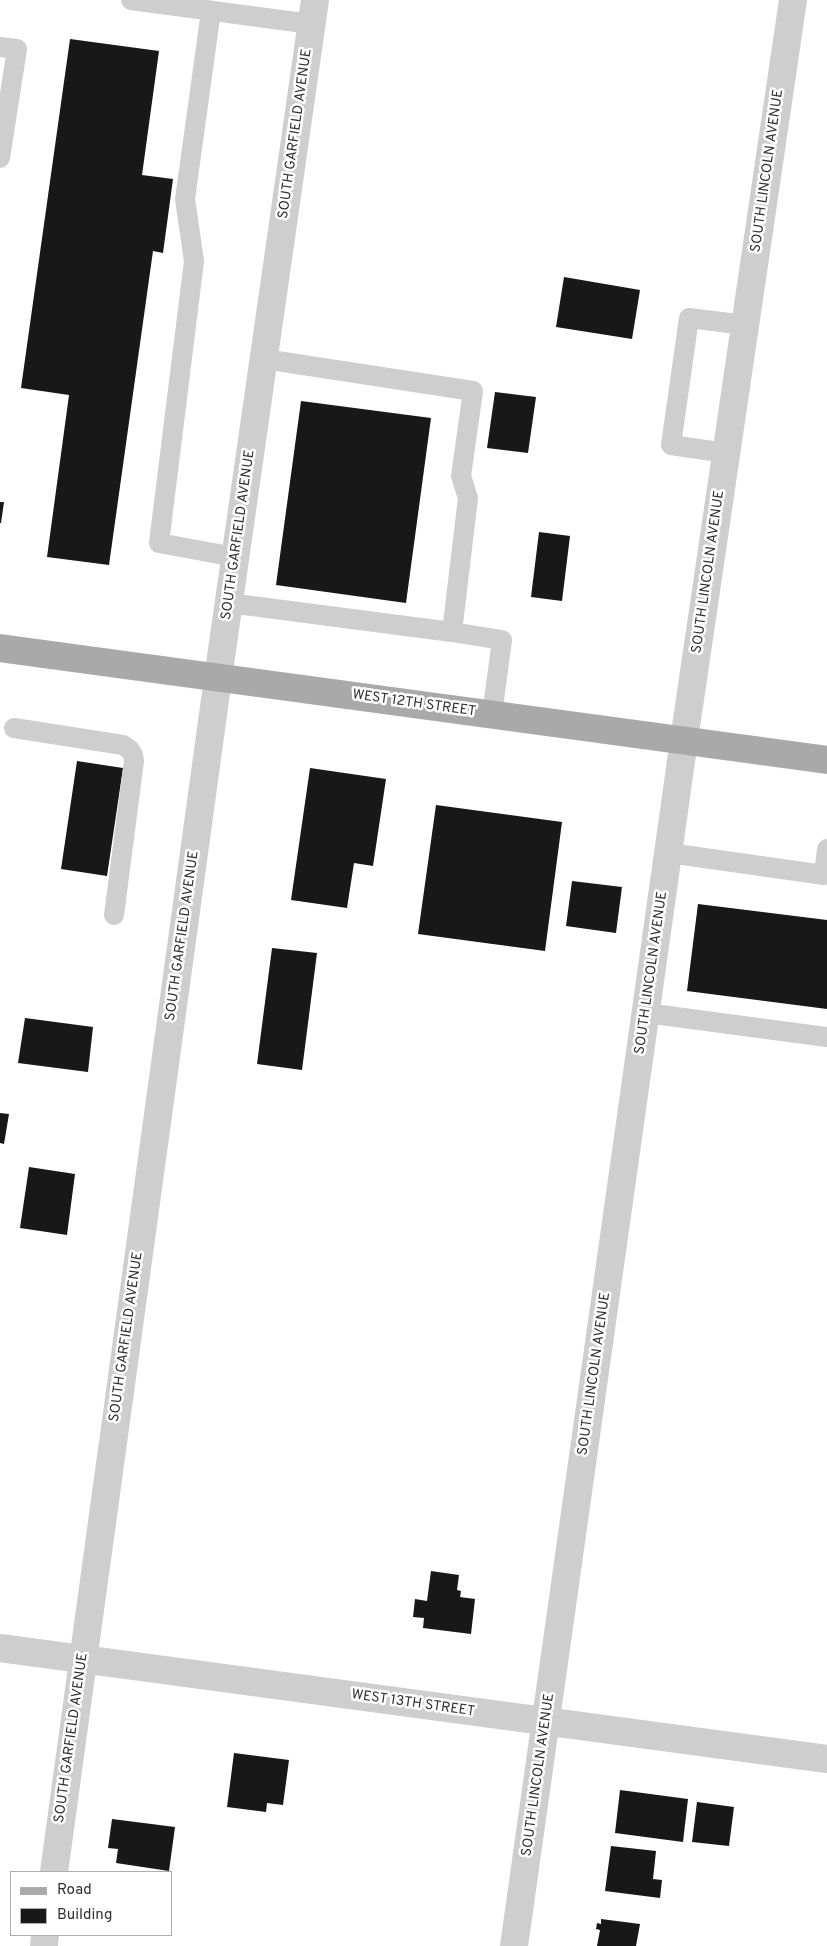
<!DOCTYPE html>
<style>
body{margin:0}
#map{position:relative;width:827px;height:1946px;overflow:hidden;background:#fff;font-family:Overpass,sans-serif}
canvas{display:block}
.legend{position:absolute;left:10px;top:1871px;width:162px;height:65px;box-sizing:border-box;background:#fff;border:1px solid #adadad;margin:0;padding:6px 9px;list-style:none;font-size:15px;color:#313131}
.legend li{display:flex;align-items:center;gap:10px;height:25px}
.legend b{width:25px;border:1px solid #adadad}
</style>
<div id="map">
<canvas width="827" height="1946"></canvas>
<ul class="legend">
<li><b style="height:6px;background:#a9a9a9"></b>Road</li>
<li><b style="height:14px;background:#181818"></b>Building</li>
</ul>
</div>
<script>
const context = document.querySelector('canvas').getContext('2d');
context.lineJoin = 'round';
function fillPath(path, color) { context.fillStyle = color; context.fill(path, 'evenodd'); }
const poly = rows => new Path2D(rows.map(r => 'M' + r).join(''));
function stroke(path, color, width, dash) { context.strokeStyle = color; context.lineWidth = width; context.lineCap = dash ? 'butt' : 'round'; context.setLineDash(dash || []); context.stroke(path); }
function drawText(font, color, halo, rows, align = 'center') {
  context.font = font + ' Overpass,sans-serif'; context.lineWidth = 5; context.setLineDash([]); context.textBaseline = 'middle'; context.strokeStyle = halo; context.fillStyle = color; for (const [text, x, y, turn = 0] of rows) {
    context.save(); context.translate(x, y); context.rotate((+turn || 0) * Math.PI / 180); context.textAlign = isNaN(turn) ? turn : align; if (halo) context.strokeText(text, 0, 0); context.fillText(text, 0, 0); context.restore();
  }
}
fillPath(poly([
 [70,39,159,51,142,175,173,179,163,253,153,251,109,565,47,557,69,395,21,388],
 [564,277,640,290,632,339,556,327],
 [495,392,536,397,528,453,487,448],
 [301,401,431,418,406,603,276,585],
 [0,502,4,502,1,523,0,523],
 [539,532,570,536,562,601,531,597],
 [77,761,123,768,107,876,61,869],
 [310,768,386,779,373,866,354,863,347,908,291,900],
 [436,805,562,822,545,951,418,934],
 [572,881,622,887,616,933,566,926],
 [698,904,827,920,827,1009,687,991],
 [272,948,317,953,302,1070,257,1064],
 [25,1018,93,1027,88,1072,18,1063],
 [0,1113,9,1114,4,1144,0,1143],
 [29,1167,75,1174,67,1235,20,1228],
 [431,1571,459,1575,457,1590,461,1591,460,1597,475,1599,471,1634,423,1628,424,1618,413,1617,415,1599,427,1601],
 [234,1753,289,1760,283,1805,267,1803,266,1812,227,1807],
 [620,1790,688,1799,683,1842,615,1833],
 [697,1802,734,1807,729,1846,692,1842],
 [112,1819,175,1827,169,1871,116,1863,118,1849,108,1848],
 [611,1846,656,1851,653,1879,662,1880,660,1898,605,1891],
 [601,1919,640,1924,636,1946,597,1946,600,1930,596,1929,597,1923,601,1924]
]), '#181818');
stroke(poly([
 [131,0,311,24],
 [211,11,185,199,194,261,159,543,235,557],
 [0,47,17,49,0,158],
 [726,453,671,445,689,318,745,325],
 [229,603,452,632,468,498,461,476,473,391,264,359],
 [452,632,502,640,492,715],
 [14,728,123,745,130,750,133,755,134,761,114,915],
 [669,853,824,875,827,849],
 [646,1013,827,1037]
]), '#cecece', 20);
stroke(poly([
 [0,1648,827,1759],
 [54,1872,218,678,315,0],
 [44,1946,45,1935],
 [514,1946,684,740,793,0]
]), '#cecece', 28);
stroke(poly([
 [0,648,827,760]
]), '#a9a9a9', 28);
drawText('14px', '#313131', '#fff', [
 ["SOUTH GARFIELD AVENUE",296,134,-82],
 ["SOUTH LINCOLN AVENUE",768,171,-82],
 ["SOUTH GARFIELD AVENUE",239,535,-82],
 ["SOUTH LINCOLN AVENUE",709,572,-82],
 ["WEST 12TH STREET",414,704,8],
 ["SOUTH GARFIELD AVENUE",183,936,-82],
 ["SOUTH LINCOLN AVENUE",652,973,-82],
 ["SOUTH GARFIELD AVENUE",127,1337,-82],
 ["SOUTH LINCOLN AVENUE",595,1374,-82],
 ["WEST 13TH STREET",413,1704,8],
 ["SOUTH GARFIELD AVENUE",72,1738,-82],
 ["SOUTH LINCOLN AVENUE",539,1775,-82]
]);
</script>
